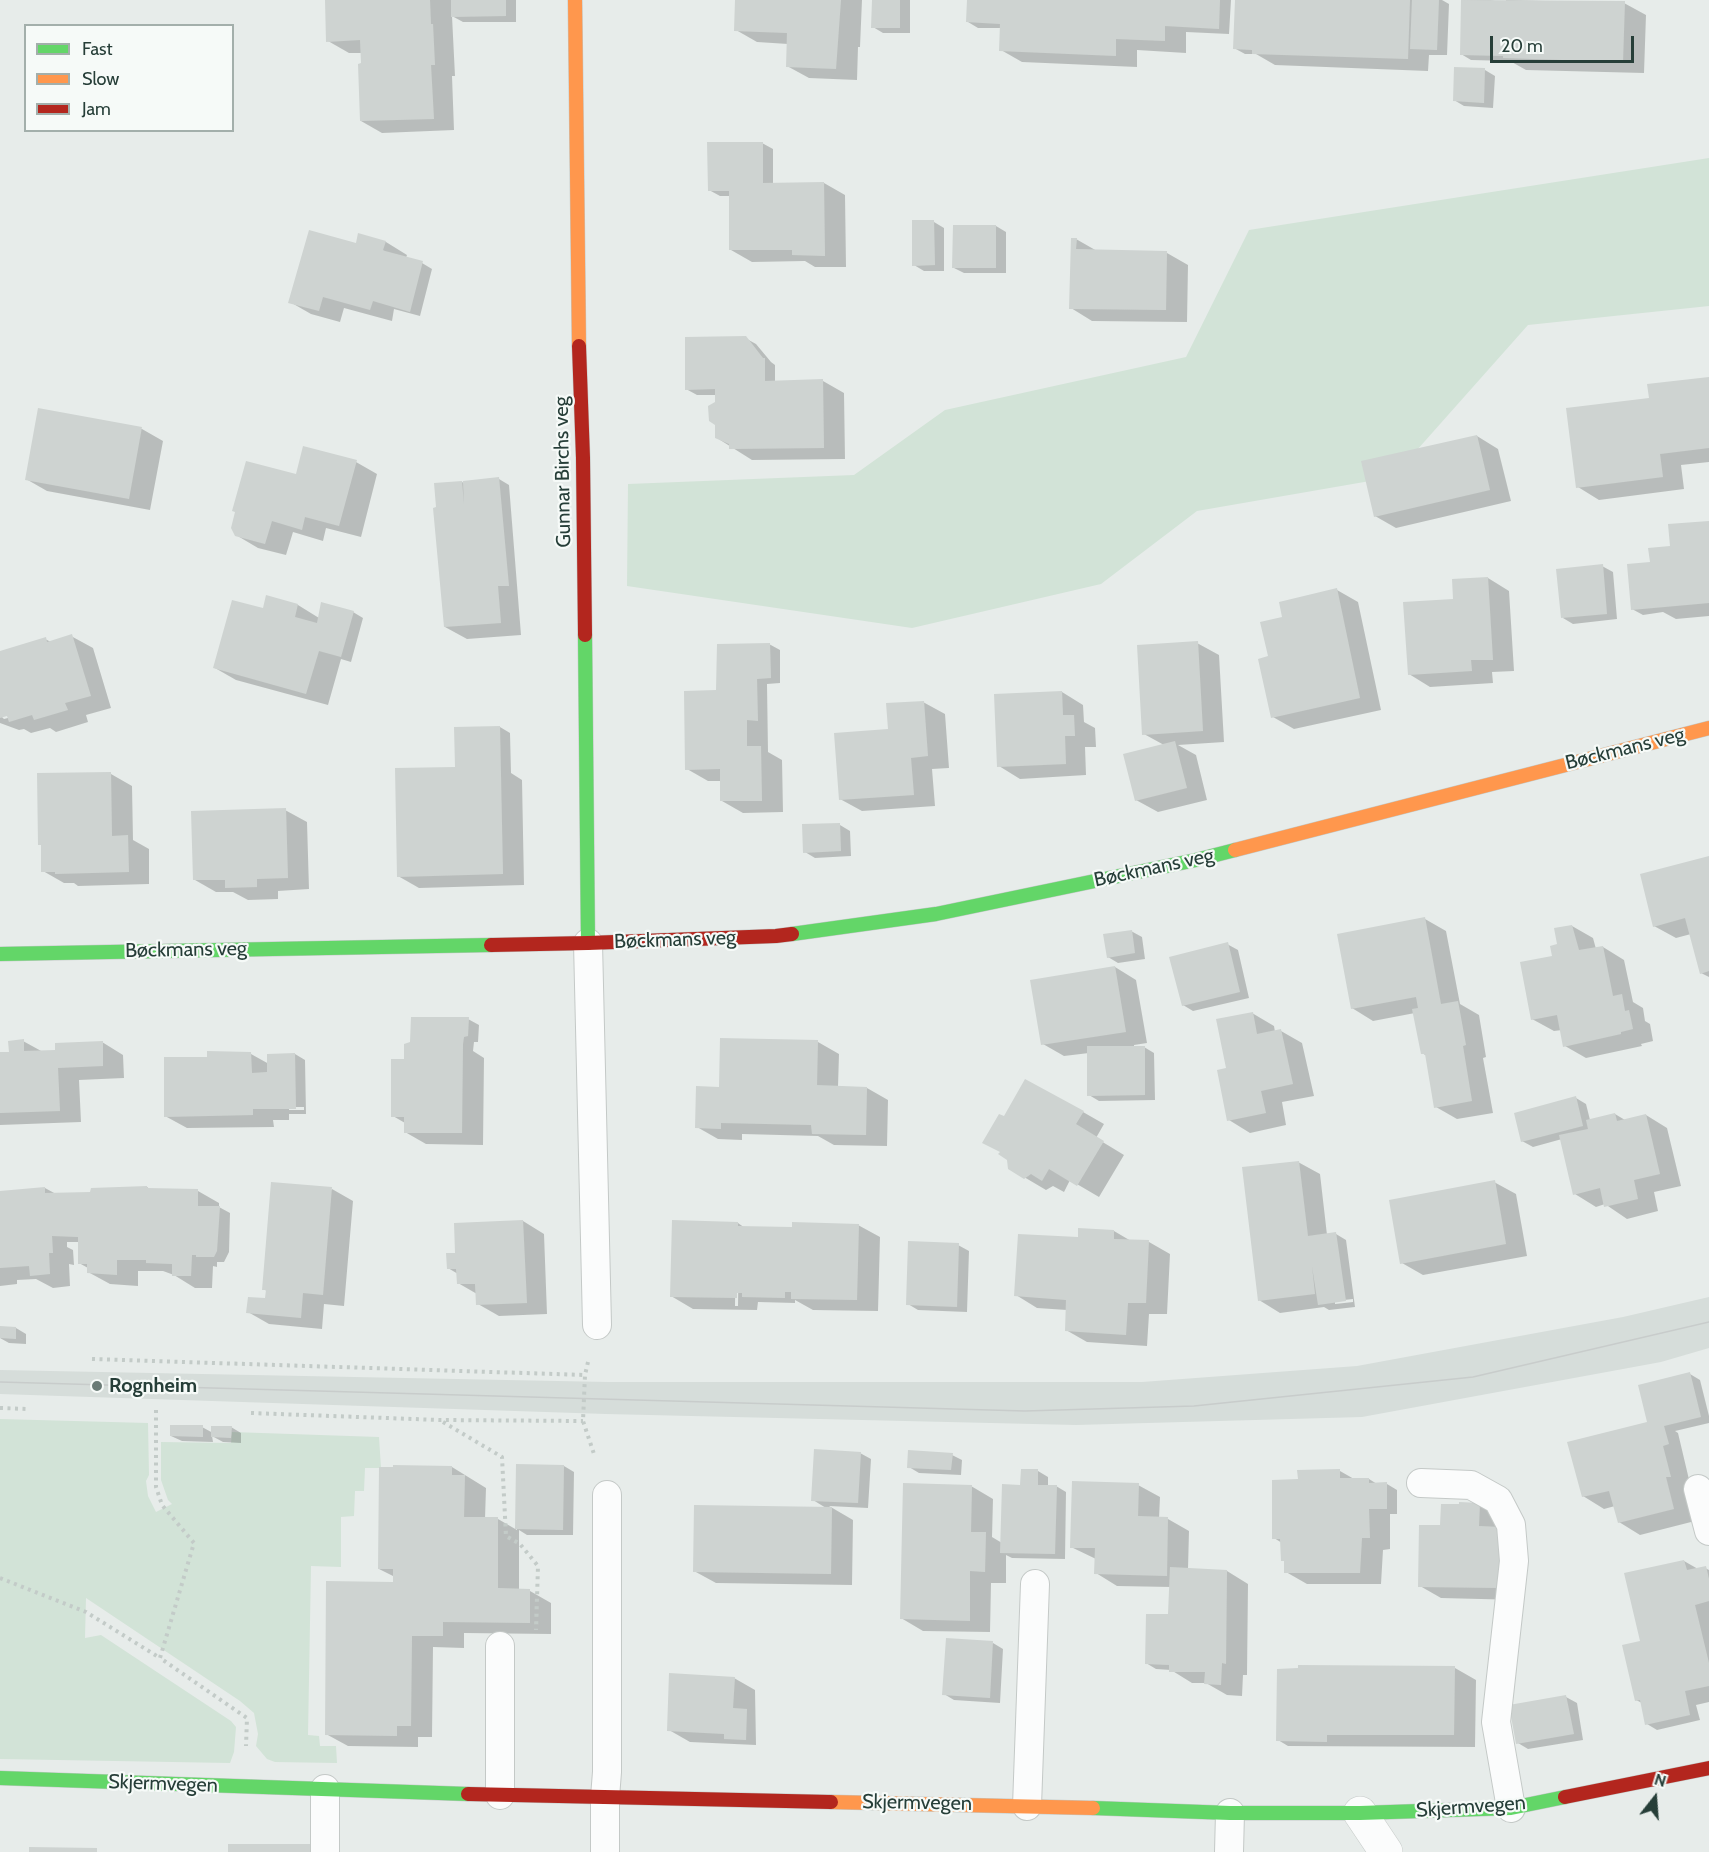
<!DOCTYPE html>
<meta charset="utf-8">
<style>
body{margin:0}
#map{position:relative;width:1709px;height:1852px;overflow:hidden;background:#e7ecea;font-family:Cabin,sans-serif}
canvas{display:block}
.legend{position:absolute;left:24px;top:24px;width:210px;height:108px;box-sizing:border-box;background:#f6faf8;border:2px solid #a3afab;margin:0;padding:8px 10px;list-style:none;font-size:18px;color:#263e38}
.legend li{display:flex;align-items:center;gap:12px;height:30px}
.legend b{width:30px;border:2px solid #a3afab}
.north{position:absolute;left:1625px;top:1768px;width:60px;height:60px;-webkit-text-stroke:4px #f6faf8;paint-order:stroke;rotate:17deg;font-size:16px;font-weight:700;line-height:24px;text-align:center;color:#263e38}
.north::after{content:'';display:block;margin:auto;width:21px;height:27px;background:#263e38;clip-path:polygon(50% 0,100% 100%,50% 72%,0 100%)}
.scale{position:absolute;left:1490px;top:36px;width:144px;height:27px;box-sizing:border-box;border:3px solid #263e38;border-top:0;padding-left:8px;font-size:18px;line-height:21px;white-space:nowrap;color:#263e38;-webkit-text-stroke:4px #f6faf8;paint-order:stroke}
</style>
<div id="map">
<canvas width="1709" height="1852"></canvas>
<ul class="legend">
<li><b style="height:8px;background:#63d668"></b>Fast</li>
<li><b style="height:8px;background:#ff974d"></b>Slow</li>
<li><b style="height:8px;background:#b3261e"></b>Jam</li>
</ul>
<div class="north">N</div>
<div class="scale">20 m</div>
</div>
<script>
const context = document.querySelector('canvas').getContext('2d');
context.lineJoin = 'round';
function fillPath(path, color) { context.fillStyle = color; context.fill(path, 'evenodd'); }
const poly = rows => new Path2D(rows.map(r => 'M' + r).join(''));
function stroke(path, color, width, dash) { context.strokeStyle = color; context.lineWidth = width; context.lineCap = dash ? 'butt' : 'round'; context.setLineDash(dash || []); context.stroke(path); }
function drawText(font, color, halo, rows, align = 'center') {
  context.font = font + ' Cabin,sans-serif'; context.lineWidth = 4.5; context.setLineDash([]); context.textBaseline = 'middle'; context.strokeStyle = halo; context.fillStyle = color; for (const [text, x, y, turn = 0] of rows) {
    context.save(); context.translate(x, y); context.rotate((+turn || 0) * Math.PI / 180); context.textAlign = isNaN(turn) ? turn : align; if (halo) context.strokeText(text, 0, 0); context.fillText(text, 0, 0); context.restore();
  }
}
fillPath(poly([
 [1709,1297,1709,1348,1661,1362,1362,1417,1076,1425,606,1414,0,1394,0,1370,608,1382,1142,1382,1357,1366,1623,1317]
]), '#d6ddda');
fillPath(poly([
 [1709,158,1709,306,1528,325,1393,477,1197,511,1101,584,912,628,627,586,628,484,854,475,945,410,1186,357,1249,230],
 [0,1419,148,1423,149,1475,146,1481,148,1496,156,1512,172,1504,168,1500,161,1480,161,1442,231,1443,232,1432,379,1437,381,1468,365,1468,364,1491,355,1491,354,1516,341,1517,341,1567,311,1566,308,1735,319,1736,320,1746,336,1746,337,1763,275,1762,267,1759,256,1746,258,1734,254,1713,240,1701,86,1598,85,1638,101,1635,231,1721,236,1727,234,1752,230,1763,0,1759]
]), '#d2e3d7');
fillPath(poly([
 [326,0,516,0,516,22,463,22,452,16,455,76,452,76,454,130,382,133,361,121,362,53,349,53,328,41],
 [737,0,862,0,860,47,858,47,857,80,809,78,787,66,788,44,757,42,736,30],
 [873,0,910,0,910,33,883,33,873,27],
 [968,0,1231,0,1229,34,1186,32,1186,53,1137,50,1137,67,1022,62,1001,50,1001,28,978,28,968,22],
 [1255,0,1442,0,1449,4,1447,55,1429,55,1428,71,1275,65,1256,54,1245,54,1234,48],
 [1463,0,1490,0,1506,3,1506,0,1624,3,1646,15,1644,73,1526,70,1510,61,1471,60,1461,54],
 [1485,70,1495,76,1493,108,1464,106,1454,100],
 [762,143,773,149,773,184,824,183,845,195,846,267,815,267,805,261,752,262,731,250,730,196,720,196,709,190],
 [934,222,944,228,944,271,924,271,914,265],
 [996,226,1006,232,1006,273,964,273,954,268],
 [360,235,386,242,407,255,406,258,422,263,432,269,420,316,394,309,392,321,344,308,340,322,311,314,290,302,357,244],
 [1076,239,1097,251,1167,253,1188,265,1187,322,1092,321,1071,308],
 [745,338,756,344,771,362,775,365,775,382,823,381,844,393,845,459,752,460,717,438,716,395,697,395,686,389],
 [1709,378,1709,462,1681,465,1684,489,1599,500,1578,487,1650,400],
 [39,410,142,429,163,441,150,510,47,491,26,479],
 [1477,436,1498,449,1511,501,1396,528,1375,516],
 [356,462,377,474,361,537,326,528,323,541,293,532,286,555,258,548,236,535,297,475],
 [499,479,509,485,521,635,467,639,445,627,462,482,465,484],
 [1709,522,1709,616,1676,619,1663,612,1643,615,1632,609,1651,563],
 [1602,566,1613,572,1617,619,1573,624,1563,618],
 [1488,578,1509,591,1514,671,1492,672,1493,683,1430,687,1409,674,1455,600],
 [1337,590,1358,602,1381,710,1294,729,1273,717,1282,618],
 [267,597,298,605,319,618,353,612,363,618,351,662,341,659,328,705,236,680,215,668,264,610],
 [71,636,93,648,111,708,86,715,88,722,56,732,50,728,31,733,24,729,19,730,0,723,0,653,45,639,51,642],
 [14,713,15,716,4,719,1,716],
 [1197,643,1219,655,1224,742,1178,745,1196,755,1207,800,1158,812,1136,800,1164,745,1144,734],
 [769,644,780,650,780,683,767,684,768,752,782,760,783,812,743,813,722,801,722,781,708,781,687,769,723,692],
 [1062,692,1083,705,1084,722,1095,728,1096,747,1085,747,1086,775,1020,779,999,766],
 [923,702,945,714,949,768,932,769,935,806,862,811,840,799],
 [500,727,510,733,511,773,522,780,524,885,419,888,398,876,456,769],
 [111,774,132,786,133,840,149,849,149,884,78,886,74,883,64,883,43,871],
 [285,810,307,822,309,889,278,891,278,899,248,900,233,892,216,892,195,880],
 [840,825,850,831,851,856,815,858,805,852],
 [1709,858,1709,977,1701,973,1691,934,1676,938,1654,926],
 [1425,919,1446,931,1460,1004,1479,1015,1486,1057,1483,1058,1493,1113,1457,1119,1436,1107,1427,1056,1422,1053,1415,1013,1373,1021,1352,1008],
 [1572,926,1593,938,1596,949,1603,947,1624,960,1633,1002,1643,1008,1645,1021,1650,1024,1653,1041,1641,1044,1642,1046,1586,1058,1565,1046,1562,1030,1554,1031,1532,1019,1559,945],
 [1131,931,1142,937,1145,959,1118,963,1108,957],
 [1227,944,1238,950,1249,998,1193,1011,1183,1005],
 [1115,967,1136,980,1147,1043,1134,1045,1134,1047,1144,1047,1154,1053,1155,1100,1099,1101,1089,1095,1089,1053,1064,1056,1043,1044],
 [1252,1013,1274,1026,1275,1032,1281,1031,1302,1043,1314,1096,1282,1102,1286,1125,1250,1133,1229,1120,1228,1069],
 [468,1019,479,1025,478,1042,474,1042,473,1051,484,1058,483,1145,426,1144,405,1132,405,1123,393,1116,405,1061],
 [23,1041,43,1052,57,1051,102,1042,123,1055,124,1078,79,1080,81,1122,0,1125,0,1053,10,1053],
 [818,1042,839,1054,838,1087,867,1088,888,1100,887,1146,834,1145,818,1136,742,1134,742,1140,718,1139,697,1127,720,1089],
 [251,1054,269,1064,295,1054,305,1060,306,1114,289,1114,289,1120,273,1120,274,1127,187,1128,165,1116,209,1059],
 [289,1107,304,1107,304,1110,289,1110],
 [1576,1098,1586,1104,1590,1120,1615,1114,1625,1120,1646,1115,1667,1128,1681,1186,1654,1192,1658,1211,1627,1219,1605,1204,1596,1207,1575,1194,1562,1139,1533,1147,1522,1141],
 [1083,1112,1104,1124,1096,1138,1124,1155,1099,1197,1070,1180,1064,1192,1053,1186,1046,1190,1024,1177,1005,1118],
 [1298,1162,1320,1174,1327,1235,1336,1234,1346,1240,1355,1307,1329,1310,1324,1307,1280,1313,1259,1300],
 [1353,1299,1353,1302,1335,1304,1335,1301],
 [1494,1182,1516,1194,1527,1256,1423,1275,1402,1263],
 [147,1187,151,1190,198,1191,219,1203,219,1207,230,1213,229,1252,224,1262,217,1262,217,1267,213,1266,212,1288,195,1288,174,1275,163,1271,138,1271,138,1286,110,1284,88,1272,88,1268,79,1263,79,1242,67,1242,67,1247,73,1250,74,1265,69,1264,70,1286,53,1288,36,1279,17,1280,17,1284,0,1286,0,1192,45,1188,56,1194,92,1193],
 [332,1189,353,1201,344,1306,324,1304,322,1329,269,1324,248,1312,267,1300,267,1291,263,1289],
 [523,1221,544,1234,547,1314,499,1316,478,1304,477,1294,458,1283,458,1274,448,1268,457,1254],
 [738,1223,745,1228,794,1228,858,1225,880,1237,878,1311,813,1310,795,1300,795,1303,758,1302,757,1310,693,1309,671,1296],
 [736,1233,739,1233,738,1306,735,1306],
 [1114,1231,1131,1241,1149,1242,1170,1254,1167,1314,1149,1314,1147,1346,1087,1342,1066,1330,1067,1310,1037,1308,1016,1295,1079,1239],
 [958,1245,969,1251,967,1312,918,1310,908,1304],
 [0,1327,16,1328,26,1334,26,1344,9,1343,0,1338],
 [1690,1374,1700,1380,1709,1416,1709,1423,1675,1431,1678,1433,1691,1488,1695,1521,1640,1535,1619,1522,1615,1506,1604,1509,1583,1496],
 [202,1427,213,1433,231,1427,241,1433,241,1443,223,1442,212,1436,213,1442,182,1441,171,1436],
 [860,1453,871,1459,868,1508,829,1506,853,1520,852,1585,716,1583,694,1571,826,1508,813,1500],
 [952,1455,962,1460,961,1475,919,1473,909,1467],
 [518,1466,564,1466,574,1472,573,1535,527,1535,519,1530,519,1590,530,1591,551,1603,551,1634,464,1633,464,1648,433,1647,432,1737,418,1737,418,1747,348,1746,326,1734,395,1583,395,1577,379,1569,452,1467,486,1488,485,1519,498,1519,517,1530],
 [1038,1471,1048,1477,1048,1486,1056,1486,1066,1492,1065,1559,1012,1558,1006,1555,1006,1583,991,1583,990,1632,923,1631,901,1618,971,1486,993,1499,992,1537,1002,1543,1022,1486],
 [1340,1471,1354,1479,1369,1479,1377,1484,1387,1484,1397,1490,1397,1514,1390,1514,1390,1549,1383,1550,1381,1584,1307,1584,1286,1572,1286,1562,1282,1560,1282,1543,1274,1538],
 [1138,1485,1160,1497,1159,1519,1168,1519,1189,1531,1188,1569,1227,1571,1248,1584,1247,1675,1243,1675,1242,1696,1227,1695,1206,1683,1192,1683,1171,1670,1156,1669,1146,1663,1170,1616,1171,1587,1117,1586,1096,1573,1096,1559,1071,1547],
 [1479,1504,1501,1517,1520,1600,1441,1598,1420,1586,1442,1527],
 [1684,1561,1698,1569,1705,1568,1709,1570,1709,1702,1696,1705,1700,1720,1657,1730,1647,1724,1642,1703,1636,1700,1642,1642],
 [993,1643,1003,1649,1000,1703,954,1700,944,1694],
 [1455,1668,1476,1680,1475,1747,1288,1746,1278,1740],
 [734,1678,755,1690,756,1745,690,1742,669,1730],
 [1566,1697,1577,1703,1583,1740,1528,1749,1518,1743]
]), '#0003');
fillPath(poly([
 [325,0,430,0,431,24,433,24,435,65,431,65,434,119,360,121,358,64,361,63,360,40,326,42],
 [451,0,506,0,506,16,451,17],
 [735,0,841,0,836,69,786,67,787,33,734,31],
 [872,0,900,0,900,28,871,28],
 [967,0,1220,0,1219,29,1165,26,1165,41,1116,39,1116,56,999,51,1000,24,966,22],
 [1235,0,1410,0,1408,59,1252,54,1252,50,1233,49],
 [1412,0,1439,0,1437,50,1410,49],
 [1461,0,1625,1,1623,62,1503,58,1503,56,1460,55],
 [1454,67,1485,68,1484,103,1453,101],
 [707,142,763,142,763,183,824,182,825,256,792,255,792,250,729,250,729,191,708,191],
 [912,220,934,220,935,265,912,266],
 [953,225,996,225,996,268,952,268],
 [309,230,356,243,358,233,386,241,383,250,385,251,423,261,410,312,373,301,370,310,323,297,319,311,288,303],
 [1071,238,1077,238,1076,249,1167,251,1166,310,1069,309],
 [746,336,763,358,765,358,765,381,823,379,824,448,729,449,729,444,715,438,715,425,709,421,708,406,715,402,715,389,685,390,685,337],
 [1709,377,1709,448,1660,454,1663,477,1576,488,1566,408,1649,398,1647,384],
 [38,408,142,427,129,499,25,480],
 [1477,435,1490,490,1374,517,1361,461],
 [303,446,357,460,339,526,305,517,302,530,272,521,265,544,235,536,231,528,235,512,232,511,246,461,296,474],
 [499,477,509,586,498,586,501,623,444,627,433,508,436,507,434,483,462,481,464,505,463,481],
 [1709,521,1709,603,1631,610,1627,564,1650,562,1648,548,1670,546,1668,524],
 [1603,564,1607,614,1561,618,1556,569],
 [1488,577,1493,660,1471,660,1472,671,1408,675,1403,602,1453,599,1452,579],
 [1337,588,1360,698,1271,718,1258,659,1268,656,1260,622,1282,617,1279,602],
 [266,595,298,604,295,617,317,623,321,602,354,611,341,657,319,651,306,694,213,668,232,600,263,608],
 [72,634,91,696,65,703,68,710,34,720,32,715,9,722,7,716,0,718,0,651,46,637,47,642],
 [1198,641,1203,731,1142,735,1137,645],
 [770,643,771,678,757,679,758,721,747,720,747,746,761,746,762,801,720,801,720,769,685,770,684,691,716,690,717,644],
 [1062,691,1063,715,1074,715,1075,736,1065,736,1066,764,997,767,994,694],
 [924,701,928,756,911,758,914,795,839,800,834,733,888,729,886,703],
 [500,726,503,874,397,877,395,768,455,767,454,727],
 [1175,741,1187,788,1135,801,1123,754],
 [111,772,112,836,128,835,129,872,55,874,55,872,41,872,41,845,38,845,37,773],
 [286,808,288,878,257,879,257,887,225,888,225,880,193,880,191,811],
 [840,823,841,851,803,853,802,824],
 [1709,856,1709,971,1700,974,1685,918,1653,927,1640,874],
 [1425,917,1441,1004,1458,1001,1466,1045,1463,1046,1472,1101,1434,1108,1425,1054,1421,1054,1412,1009,1418,1008,1416,997,1351,1009,1337,934],
 [1572,925,1579,950,1603,946,1613,996,1622,994,1625,1011,1629,1010,1633,1029,1621,1032,1621,1034,1563,1047,1557,1015,1531,1020,1520,962,1552,956,1550,946,1557,944,1554,928],
 [1132,930,1135,953,1107,958,1103,934],
 [1228,942,1240,992,1182,1006,1169,957],
 [1115,966,1126,1032,1041,1045,1030,980],
 [1253,1012,1257,1034,1281,1029,1293,1084,1261,1091,1266,1113,1227,1121,1217,1070,1226,1068,1216,1019],
 [411,1017,469,1017,468,1036,464,1037,463,1044,462,1133,404,1133,404,1117,391,1117,391,1059,404,1059,404,1044,410,1042],
 [720,1038,818,1040,817,1085,867,1087,866,1135,812,1134,811,1125,721,1123,721,1129,695,1128,696,1086,719,1087],
 [24,1039,24,1051,55,1050,55,1043,103,1041,103,1066,58,1068,60,1111,0,1113,0,1052,9,1052,8,1041],
 [1087,1046,1145,1046,1145,1095,1087,1096],
 [207,1051,251,1052,252,1073,267,1072,267,1054,295,1053,296,1109,253,1109,253,1115,164,1117,164,1057,207,1057],
 [1025,1079,1084,1111,1076,1124,1104,1141,1077,1186,1049,1169,1042,1181,1031,1174,1024,1179,1008,1169,1007,1160,998,1154,1000,1152,982,1143,999,1114,1004,1116],
 [1576,1096,1583,1126,1521,1142,1514,1113],
 [1615,1113,1617,1121,1646,1114,1660,1174,1634,1180,1638,1199,1604,1207,1600,1188,1573,1195,1559,1135,1588,1129,1586,1120],
 [1299,1161,1308,1236,1336,1232,1346,1301,1318,1305,1312,1266,1315,1294,1258,1301,1242,1167],
 [1495,1180,1506,1244,1400,1264,1389,1200],
 [271,1182,332,1187,323,1295,303,1293,301,1318,246,1313,248,1297,265,1298,266,1290,262,1290],
 [147,1186,147,1188,198,1189,198,1206,220,1206,217,1251,214,1257,196,1257,196,1255,192,1255,191,1276,172,1276,172,1264,146,1263,146,1260,117,1260,117,1275,87,1273,87,1264,78,1264,78,1237,52,1236,53,1253,49,1253,50,1274,30,1276,29,1266,0,1268,0,1191,45,1187,45,1193,90,1192,91,1188],
 [523,1220,527,1303,476,1305,475,1284,457,1284,456,1269,447,1269,446,1253,455,1253,454,1223],
 [672,1220,738,1222,738,1226,792,1227,792,1222,859,1224,857,1300,791,1299,791,1292,785,1292,785,1298,742,1297,742,1293,737,1293,737,1298,670,1297],
 [1078,1228,1114,1230,1114,1239,1149,1240,1146,1303,1128,1303,1126,1335,1065,1331,1066,1300,1014,1296,1018,1234,1078,1237],
 [908,1241,959,1243,957,1307,906,1305],
 [0,1326,16,1327,16,1339,0,1338],
 [1690,1372,1701,1417,1664,1426,1669,1444,1663,1446,1671,1477,1666,1477,1674,1509,1618,1523,1609,1491,1582,1497,1567,1442,1647,1422,1638,1385],
 [170,1425,203,1425,203,1437,170,1436],
 [211,1426,232,1426,231,1438,211,1437],
 [814,1449,861,1452,858,1503,811,1501],
 [908,1450,953,1453,951,1470,907,1468],
 [516,1464,564,1465,563,1530,515,1529],
 [393,1465,452,1466,452,1475,465,1475,464,1517,498,1517,498,1588,530,1589,530,1623,443,1622,443,1636,412,1636,411,1726,397,1726,397,1736,325,1735,326,1581,393,1582,393,1569,378,1569,379,1467,393,1467],
 [1021,1469,1038,1469,1038,1485,1057,1485,1055,1554,1000,1553,1002,1484,1020,1485],
 [1340,1469,1340,1478,1369,1478,1369,1483,1387,1482,1387,1509,1369,1509,1370,1538,1362,1538,1360,1573,1284,1573,1284,1561,1281,1561,1280,1539,1272,1539,1272,1480,1298,1479,1297,1470],
 [1072,1481,1139,1483,1138,1516,1168,1517,1167,1576,1094,1574,1095,1548,1070,1548],
 [903,1483,972,1485,971,1532,986,1532,985,1572,970,1571,970,1621,900,1619],
 [1459,1502,1480,1503,1479,1526,1501,1527,1499,1588,1418,1587,1419,1525,1440,1525,1441,1504,1459,1504],
 [694,1505,832,1507,831,1574,693,1572],
 [1684,1560,1687,1570,1706,1566,1709,1579,1709,1601,1695,1605,1709,1663,1709,1686,1685,1691,1690,1715,1645,1725,1640,1700,1635,1701,1622,1645,1640,1641,1624,1573],
 [1170,1567,1227,1570,1226,1664,1222,1663,1221,1685,1204,1684,1205,1672,1169,1672,1169,1665,1145,1664,1146,1614,1168,1614],
 [946,1638,993,1641,990,1698,942,1695],
 [1298,1665,1455,1666,1454,1735,1327,1735,1327,1742,1276,1741,1277,1669,1298,1668],
 [669,1673,735,1677,733,1708,747,1709,746,1740,724,1739,724,1734,667,1731],
 [1566,1695,1574,1734,1516,1744,1509,1705],
 [228,1844,311,1844,311,1852,228,1852],
 [29,1847,97,1848,97,1852,29,1852]
]), '#ced3d1');
const lane = poly([
 [588,943,597,1325],
 [1421,1483,1471,1485,1498,1500,1511,1525,1514,1561,1496,1722,1511,1808],
 [1698,1489,1709,1531],
 [500,1646,500,1795],
 [1027,1806,1035,1584],
 [325,1852,325,1789],
 [605,1852,605,1797,607,1772,607,1495],
 [1229,1852,1230,1813]
]);
const street = poly([
 [1360,1813,1386,1852]
]);
const fast = poly([
 [585,635,588,943],
 [792,934,936,914,1196,860,1235,850],
 [0,954,491,945],
 [0,1778,468,1794],
 [1093,1808,1230,1813,1360,1813,1511,1808,1565,1797]
]);
const slow = poly([
 [575,0,579,346],
 [1235,850,1709,728],
 [831,1802,1093,1808]
]);
const jam = poly([
 [579,346,583,458,585,635],
 [491,945,588,943,776,936,792,934],
 [468,1794,831,1802],
 [1565,1797,1709,1768]
]);
stroke(lane, '#c4c9c7', 30);
stroke(street, '#c4c9c7', 34);
stroke(fast, '#c3c9c7', 15);
stroke(slow, '#c3c9c7', 15);
stroke(jam, '#c3c9c7', 15);
stroke(poly([
 [92,1359,585,1375],
 [588,1362,585,1375,583,1421,595,1457],
 [0,1408,28,1409],
 [156,1410,156,1487,162,1505,194,1543,160,1658,247,1718,246,1746],
 [251,1413,440,1420,583,1421],
 [443,1422,502,1457,506,1536,520,1544,538,1566,536,1630],
 [0,1578,86,1612,160,1658]
]), '#c3cbc8', 4, [3, 4.5]);
stroke(lane, '#fbfcfc', 28);
stroke(street, '#fbfcfc', 33);
stroke(fast, '#63d668', 14);
stroke(slow, '#ff974d', 14);
stroke(jam, '#b3261e', 14);
stroke(poly([
 [0,1382,1025,1411,1194,1406,1473,1377,1709,1322]
]), '#c8cccb', 1.5);
for (const [x, y, r, color] of [
 [97,1386,6,"#6a7b76"]
]) { const dot = new Path2D(); dot.arc(x, y, r, 0, 2 * Math.PI); context.fillStyle = color; context.fill(dot); stroke(dot, '#f6faf8', 2); }
drawText('20px', '#263e38', '#f6faf8', [
 ["Gunnar Birchs veg",563,472,-91],
 ["Bøckmans veg",1625,749,-14],
 ["Bøckmans veg",1154,868,-12],
 ["Bøckmans veg",675,940,-2],
 ["Bøckmans veg",186,950,-1],
 ["Skjermvegen",163,1784,2],
 ["Skjermvegen",917,1803,1],
 ["Skjermvegen",1471,1807,-4]
]);
drawText('bold 20px', '#263e38', '#f6faf8', [
 ["Rognheim",109,1386]
], 'left');
</script>
